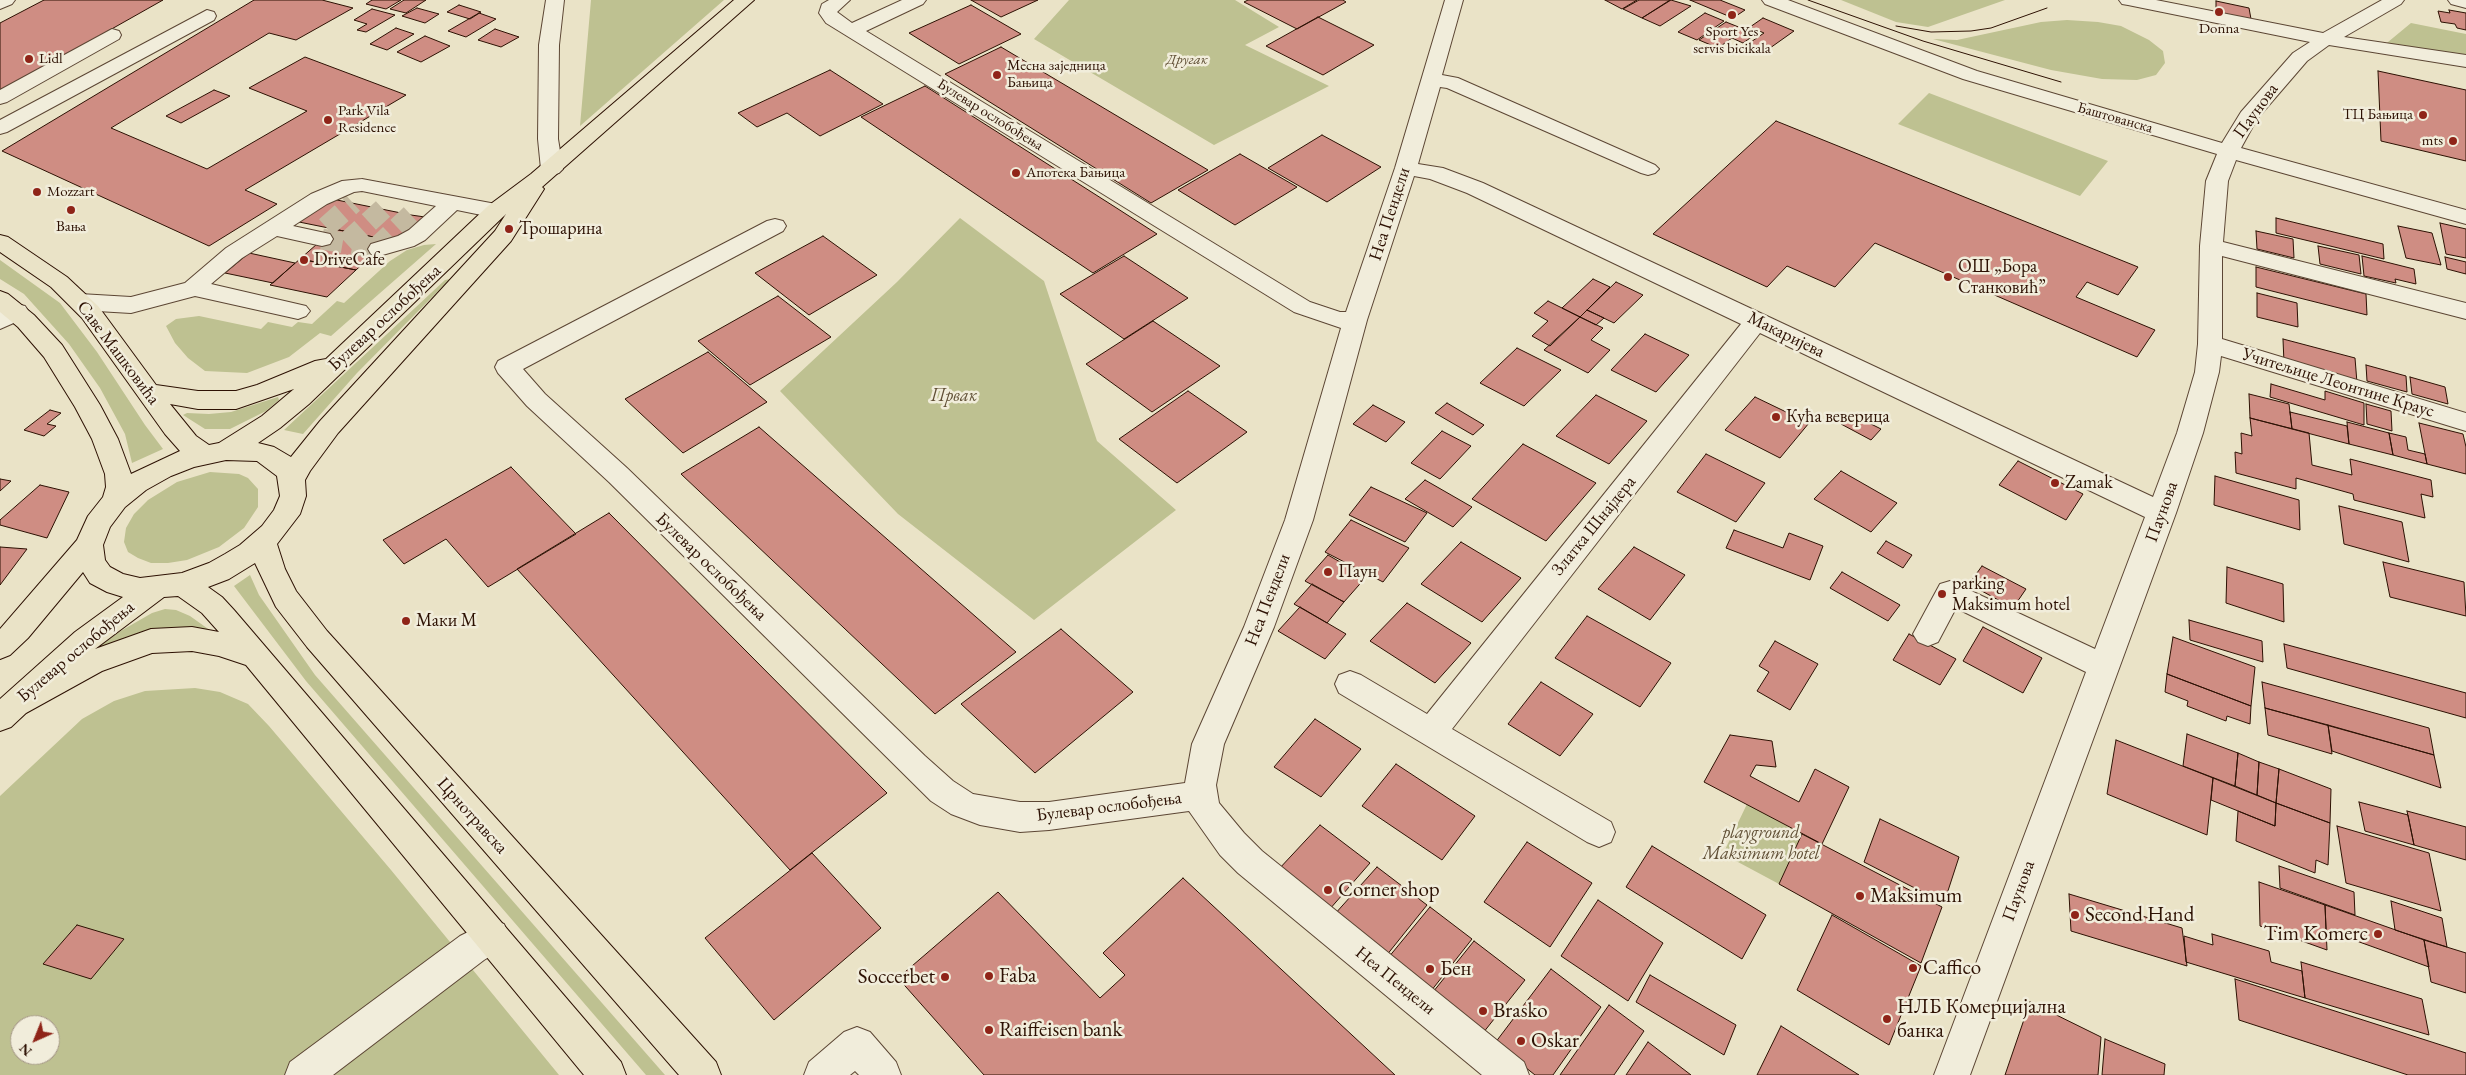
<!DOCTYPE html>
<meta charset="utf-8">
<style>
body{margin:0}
#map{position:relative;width:2466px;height:1075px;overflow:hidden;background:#eae3c7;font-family:"EB Garamond",serif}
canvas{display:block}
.north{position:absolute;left:10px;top:1015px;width:50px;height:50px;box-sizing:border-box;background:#f1eddb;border:1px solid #a39585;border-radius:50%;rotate:224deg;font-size:14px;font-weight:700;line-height:20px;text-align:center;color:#2d1103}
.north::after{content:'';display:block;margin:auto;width:18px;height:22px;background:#8f2418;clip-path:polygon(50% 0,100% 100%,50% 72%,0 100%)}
</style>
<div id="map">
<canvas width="2466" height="1075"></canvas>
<div class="north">N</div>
</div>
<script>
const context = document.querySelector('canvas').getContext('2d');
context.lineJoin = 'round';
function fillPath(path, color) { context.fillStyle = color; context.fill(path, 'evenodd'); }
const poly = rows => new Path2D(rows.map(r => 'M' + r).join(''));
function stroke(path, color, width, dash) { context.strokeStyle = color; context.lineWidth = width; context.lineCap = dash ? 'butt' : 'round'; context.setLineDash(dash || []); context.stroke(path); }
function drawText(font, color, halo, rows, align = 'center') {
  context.font = font + ' "EB Garamond",serif'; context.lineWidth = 5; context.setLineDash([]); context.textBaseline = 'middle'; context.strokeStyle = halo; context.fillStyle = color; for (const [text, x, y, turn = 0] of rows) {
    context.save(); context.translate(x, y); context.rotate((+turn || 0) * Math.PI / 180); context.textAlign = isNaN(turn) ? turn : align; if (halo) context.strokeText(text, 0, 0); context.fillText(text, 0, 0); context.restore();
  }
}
fillPath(poly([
 [591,0,724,0,580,126],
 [1069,0,1235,0,1279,27,1245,45,1329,86,1214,145,1034,39],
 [1841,0,2005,0,1928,27,1896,22],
 [2067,20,2098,22,2121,26,2149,40,2163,51,2165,63,2156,75,2137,80,2102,79,2051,70,1933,39,1957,40,2041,22],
 [2411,23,2466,34,2466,58,2382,47],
 [1929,93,2108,161,2080,196,1898,124],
 [960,218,1044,281,1097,441,1176,510,1034,620,898,514,780,391,897,282],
 [436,244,331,336,320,333,289,357,247,373,205,371,188,358,175,343,166,326,176,319,199,316,261,329,268,322,292,327,298,322,312,324,337,301,344,303,390,261,407,250,424,245],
 [0,260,60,303,97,352,145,425,163,449,132,463,125,434,100,388,69,344,24,294,0,279],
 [450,279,357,373,303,434,284,430,445,280],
 [278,397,279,400,266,411,230,429,205,429,183,415,187,413,209,414,231,412],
 [210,472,239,474,248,478,258,489,258,507,244,528,219,547,187,560,168,563,151,563,138,558,128,552,124,542,126,528,134,514,148,500,177,482],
 [250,575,259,595,315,675,665,1075,646,1075,306,681,234,586],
 [165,609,176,610,190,616,211,631,166,628,129,637,90,653,119,632,152,613],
 [195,688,220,692,248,704,269,726,391,870,559,1075,0,1075,0,796,82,719,114,701,145,691],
 [20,1025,50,1025,50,1055,20,1055],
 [1747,804,1802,834,1779,884,1723,854]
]), '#bec191');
const building = poly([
 [44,0,163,0,0,92,0,23,44,0],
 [254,0,322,0,353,8,296,40,269,33,111,128,207,169,307,111,249,88,305,57,406,95,245,190,277,204,209,246,2,151,254,0],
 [372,0,401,0,386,9,366,4,372,0],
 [404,0,426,0,406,13,390,9,404,0],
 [971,0,1038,0,1001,17,971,0],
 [1248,0,1343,0,1346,2,1297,29,1244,2,1248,0],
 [1605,0,1637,0,1622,9,1605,0],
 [1639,0,1670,0,1642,18,1623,9,1639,0],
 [1671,0,1691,6,1660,26,1642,18,1671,0],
 [1690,0,1720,0,1745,10,1733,18,1690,0],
 [2216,1,2249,8,2251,19,2216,12,2216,1],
 [459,5,481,12,470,19,447,12,459,5],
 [971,5,1021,34,959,64,909,33,971,5],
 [417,8,439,14,425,23,402,16,417,8],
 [372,9,395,15,366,32,357,30,367,24,354,20,372,9],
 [2449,10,2466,13,2466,30,2457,28,2455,24,2441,22,2438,11,2450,13,2449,10],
 [479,13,496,19,466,37,448,31,479,13],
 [1705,13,1724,21,1697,40,1678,32,1705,13],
 [1318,17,1374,45,1323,75,1266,46,1318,17],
 [1763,18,1794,31,1763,53,1745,46,1764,33,1750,27,1763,18],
 [1726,22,1756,34,1743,43,1732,38,1718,48,1699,40,1726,22],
 [396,28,414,34,387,50,370,44,396,28],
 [495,29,519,37,501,47,478,40,495,29],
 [425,36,450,46,421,62,397,52,425,36],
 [1001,47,1208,170,1151,203,945,74,1001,47],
 [830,70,883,104,820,136,787,113,757,127,738,113,830,70],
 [2378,71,2466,90,2466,161,2381,141,2378,71],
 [925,86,1115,207,1157,234,1093,273,861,117,925,86],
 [214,90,230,96,181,123,166,116,214,90],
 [1776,121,2138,267,2118,295,2087,282,2076,297,2155,330,2137,357,1875,243,1835,287,1787,266,1767,287,1653,234,1776,121],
 [1322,135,1381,167,1327,202,1268,168,1322,135],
 [1240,154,1297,187,1235,225,1178,190,1240,154],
 [327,198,411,215,425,217,398,242,299,222,327,198],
 [2276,218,2383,244,2384,259,2276,233,2276,218],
 [2440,223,2466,229,2466,258,2446,254,2440,223],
 [2398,226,2432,233,2441,265,2406,258,2398,226],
 [334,229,389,240,356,270,300,259,334,229],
 [2256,231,2293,239,2294,258,2257,249,2256,231],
 [823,236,877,275,809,315,755,273,823,236],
 [2318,246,2359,255,2361,274,2320,264,2318,246],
 [249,253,295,263,273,283,225,273,249,253],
 [1124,256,1188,298,1124,339,1060,294,1124,256],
 [2362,256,2414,269,2416,284,2395,279,2396,283,2364,276,2362,256],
 [2445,257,2466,262,2466,274,2447,269,2445,257],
 [300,259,356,270,327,297,270,285,300,259],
 [2256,267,2366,294,2367,315,2256,287,2256,267],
 [1593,279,1610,287,1580,317,1562,308,1593,279],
 [1616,282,1643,295,1614,323,1587,310,1616,282],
 [2257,293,2297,303,2298,327,2257,317,2257,293],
 [778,296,831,337,750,385,698,341,778,296],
 [1548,301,1580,317,1550,346,1532,336,1548,321,1534,313,1548,301],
 [1587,310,1604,318,1596,325,1580,317,1587,310],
 [1580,317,1603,328,1591,340,1610,350,1588,373,1544,350,1580,317],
 [1153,321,1220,366,1152,412,1086,364,1153,321],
 [1645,334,1689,355,1656,392,1611,370,1645,334],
 [2283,339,2355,358,2357,383,2284,363,2283,339],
 [1517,348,1561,370,1524,406,1480,383,1517,348],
 [708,352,767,402,683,453,625,399,708,352],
 [2366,365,2406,376,2407,392,2367,381,2366,365],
 [2410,377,2445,387,2448,404,2412,394,2410,377],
 [2271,384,2325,400,2325,391,2364,403,2364,425,2270,397,2271,384],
 [1188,391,1247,432,1177,483,1119,439,1188,391],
 [2249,394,2289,404,2292,429,2250,418,2249,394],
 [1596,395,1647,421,1609,464,1556,436,1596,395],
 [1755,397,1809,423,1780,458,1725,430,1755,397],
 [1447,403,1484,425,1473,435,1435,413,1447,403],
 [2366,404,2391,411,2392,431,2367,424,2366,404],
 [1373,405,1405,422,1386,442,1353,424,1373,405],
 [50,410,61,413,47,424,56,426,44,436,24,430,50,410],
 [2290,412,2347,426,2349,444,2292,429,2290,412],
 [1851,414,1881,429,1871,440,1841,424,1851,414],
 [2250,418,2309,433,2312,465,2352,475,2350,459,2431,480,2433,497,2421,494,2425,518,2354,500,2353,494,2296,478,2296,489,2236,473,2235,452,2242,454,2241,433,2252,436,2250,418],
 [2347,422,2389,433,2393,455,2349,444,2347,422],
 [2419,423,2463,434,2466,447,2466,474,2427,464,2419,423],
 [759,427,1016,652,935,714,681,474,759,427],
 [1442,431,1471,446,1440,479,1411,463,1442,431],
 [2389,433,2406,437,2408,450,2425,454,2427,464,2393,455,2389,433],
 [1523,444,1596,483,1546,541,1472,499,1523,444],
 [1706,454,1765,483,1736,522,1677,492,1706,454],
 [2018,461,2083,494,2066,520,1999,485,2018,461],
 [511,467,576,534,488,587,446,539,404,564,383,540,511,467],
 [1841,471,1897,503,1871,532,1814,499,1841,471],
 [2215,476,2299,500,2300,530,2214,505,2215,476],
 [0,479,11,481,0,491,0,479],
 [1425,480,1472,507,1453,527,1405,499,1425,480],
 [40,485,69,492,47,538,0,525,0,520,40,485],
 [1371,487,1427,513,1405,542,1349,515,1371,487],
 [2339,506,2402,522,2409,562,2344,544,2339,506],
 [609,513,887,793,790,870,517,569,609,513],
 [1351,520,1409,548,1383,582,1325,552,1351,520],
 [1734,530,1783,548,1789,533,1823,546,1810,580,1726,548,1734,530],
 [1886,541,1912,555,1903,568,1877,553,1886,541],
 [1461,542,1521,578,1482,622,1421,584,1461,542],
 [0,547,27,549,0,585,0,547],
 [1634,547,1685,575,1650,620,1598,589,1634,547],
 [1328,555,1366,577,1344,602,1305,581,1328,555],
 [2383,562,2464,582,2466,616,2390,597,2383,562],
 [1982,566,2026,589,2013,608,1969,584,1982,566],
 [2227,567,2283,584,2284,622,2226,603,2227,567],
 [1842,572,1900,605,1888,621,1830,588,1842,572],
 [1312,584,1344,602,1327,623,1294,604,1312,584],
 [1407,603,1471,643,1435,683,1370,641,1407,603],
 [1300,607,1346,634,1325,659,1278,631,1300,607],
 [1587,616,1671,663,1640,707,1555,658,1587,616],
 [2189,620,2262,641,2263,662,2190,640,2189,620],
 [1983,627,2042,658,2023,693,1963,661,1983,627],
 [1061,629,1133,692,1035,773,961,704,1061,629],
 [1909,634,1956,659,1940,685,1893,660,1909,634],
 [2173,637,2255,667,2251,706,2167,674,2173,637],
 [1775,641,1818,664,1790,710,1757,691,1769,672,1759,666,1775,641],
 [2284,644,2466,693,2466,718,2287,668,2284,644],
 [2167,674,2251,706,2250,724,2227,716,2226,721,2187,706,2188,701,2165,692,2167,674],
 [1541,682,1593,714,1560,756,1508,724,1541,682],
 [2262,682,2429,728,2434,755,2265,708,2262,682],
 [2265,708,2328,725,2332,754,2268,735,2265,708],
 [1315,719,1361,749,1321,797,1274,767,1315,719],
 [2328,725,2434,755,2441,788,2332,751,2328,725],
 [2187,734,2238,753,2235,786,2183,766,2187,734],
 [1730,735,1772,741,1776,767,1756,765,1750,776,1799,802,1815,769,1849,787,1822,844,1704,782,1730,735],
 [2116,740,2213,778,2207,835,2107,794,2116,740],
 [2238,753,2259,762,2257,795,2235,786,2238,753],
 [2259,762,2279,769,2276,803,2257,795,2259,762],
 [1396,764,1475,816,1442,860,1362,806,1396,764],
 [2279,769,2331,789,2330,823,2276,803,2279,769],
 [2213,778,2276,803,2275,826,2211,800,2213,778],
 [2359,802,2408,815,2414,845,2365,831,2359,802],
 [2276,803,2330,823,2328,865,2316,860,2315,873,2236,841,2238,811,2275,826,2276,803],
 [2407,811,2466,827,2466,860,2414,845,2407,811],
 [1880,819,1959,857,1944,903,1864,862,1880,819],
 [1320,825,1370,863,1329,910,1278,870,1320,825],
 [2337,826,2429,853,2441,911,2346,883,2337,826],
 [1802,834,1942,907,1921,963,1779,884,1802,834],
 [1527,842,1592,883,1550,947,1484,902,1527,842],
 [1652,846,1766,915,1742,959,1626,887,1652,846],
 [812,853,881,928,774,1020,705,938,812,853],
 [2279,866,2354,892,2355,915,2280,888,2279,866],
 [1377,867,1427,905,1386,956,1334,915,1377,867],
 [1183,878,1395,1075,984,1075,898,978,998,892,1100,998,1125,975,1103,953,1183,878],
 [2259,882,2325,905,2327,950,2260,926,2259,882],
 [2069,894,2182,928,2187,966,2071,931,2069,894],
 [1598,900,1663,943,1628,1001,1561,956,1598,900],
 [2391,901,2442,918,2447,947,2395,930,2391,901],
 [2325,905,2424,940,2429,967,2326,930,2325,905],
 [1430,907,1472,939,1431,991,1388,958,1430,907],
 [1832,915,1921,966,1889,1045,1797,990,1832,915],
 [77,925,124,939,91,979,43,964,77,925],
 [2212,934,2269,951,2271,962,2302,971,2305,998,2186,962,2184,936,2213,945,2212,934],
 [2424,940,2466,953,2466,993,2431,982,2424,940],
 [1474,941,1525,980,1483,1033,1433,992,1474,941],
 [2301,962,2422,999,2429,1035,2305,998,2301,962],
 [1551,969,1601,1007,1553,1075,1535,1075,1495,1043,1551,969],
 [1650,975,1736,1025,1724,1055,1636,1002,1650,975],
 [2235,979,2466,1053,2466,1075,2408,1075,2239,1020,2235,979],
 [2030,1002,2101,1037,2098,1075,2005,1075,2030,1002],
 [1609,1005,1644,1031,1614,1075,1560,1075,1609,1005],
 [1781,1026,1859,1075,1757,1075,1781,1026],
 [2105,1039,2165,1064,2164,1075,2102,1075,2105,1039],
 [1648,1042,1691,1075,1626,1075,1648,1042]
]);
fillPath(building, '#cf8d83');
stroke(building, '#2d1103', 1);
stroke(poly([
 [326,227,353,203],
 [322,239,379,249],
 [346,243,383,209],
 [375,249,411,215]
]), '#c4b9a0', 21, [21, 10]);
const minor = poly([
 [0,0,15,0,12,4,0,9,0,0],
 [546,0,564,0,559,45,558,139,563,169,559,173,552,175,545,173,541,169,538,139,539,45,546,0],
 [829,0,850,0,837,12,852,23,902,0,926,0,923,4,866,31,1310,302,1340,312,1346,312,1395,168,1445,0,1463,0,1442,75,1458,78,1655,165,1659,169,1655,173,1648,175,1641,173,1447,88,1440,87,1418,164,1443,168,1483,183,2153,497,2177,433,2195,372,2198,344,2200,246,2206,181,2217,154,1963,79,1765,4,1762,0,1788,0,1977,71,2222,143,2241,112,2293,53,2310,42,2128,5,2122,4,2119,0,2156,0,2323,33,2382,0,2404,0,2401,4,2344,37,2466,55,2466,67,2329,45,2307,61,2257,119,2241,148,2466,210,2466,224,2236,160,2228,181,2223,242,2466,303,2466,319,2222,256,2222,339,2466,413,2466,431,2221,356,2219,372,2203,433,2176,513,1970,1075,1934,1075,2086,672,1956,608,1938,642,1928,646,1918,642,1913,634,1940,584,1950,581,2095,649,2145,517,1760,333,1452,729,1611,822,1615,832,1611,842,1599,847,1587,842,1339,693,1335,684,1339,675,1350,671,1361,675,1427,714,1741,324,1467,193,1430,179,1414,176,1367,320,1313,520,1274,627,1224,744,1216,785,1219,803,1244,833,1262,851,1524,1062,1529,1075,1482,1075,1238,873,1220,855,1189,811,1049,830,1020,832,980,825,951,814,931,801,609,482,527,406,498,373,495,367,498,361,767,221,775,219,783,221,786,226,783,231,523,369,545,394,627,468,925,756,953,781,973,794,1020,802,1049,802,1185,783,1192,744,1244,627,1285,520,1341,328,1294,312,826,23,819,13,822,4,829,0],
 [2448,0,2466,0,2466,8,2451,4,2448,0],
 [207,10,214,12,216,16,214,20,7,132,0,134,0,120,207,10],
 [112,29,119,31,121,35,119,39,7,102,0,104,0,90,112,29],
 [362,179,496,204,504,206,507,211,504,216,496,218,457,210,425,240,414,246,379,256,371,254,368,249,371,244,398,236,409,230,436,206,362,191,354,192,327,204,293,226,330,234,333,239,330,244,322,246,277,236,242,258,211,284,306,306,310,311,306,316,298,319,195,296,131,313,80,310,72,307,68,302,72,297,80,294,131,297,185,283,226,248,311,194,342,181,362,179],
 [17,304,25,306,29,312,25,318,0,329,0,311,17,304],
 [492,920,504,924,509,936,504,948,484,960,333,1075,285,1075,290,1062,460,936,492,920],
 [857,1027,870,1032,896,1062,901,1075,859,1075,855,1071,850,1075,804,1075,809,1062,844,1032,857,1027]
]);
const major = poly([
 [734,0,754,0,542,187,544,189,511,241,338,433,310,471,305,480,306,496,300,514,277,544,285,569,296,591,327,631,716,1062,721,1075,679,1075,307,647,276,607,255,563,229,579,208,587,222,597,234,610,621,1062,626,1075,584,1075,246,665,219,656,192,651,152,653,102,671,26,713,11,727,0,731,0,699,75,632,123,597,107,592,90,583,83,572,28,638,10,655,0,659,0,629,77,540,88,516,103,497,106,487,105,474,92,439,75,407,44,357,18,327,0,312,0,291,8,294,34,315,62,345,100,405,118,439,131,474,180,451,165,434,82,318,51,287,0,252,0,235,8,237,67,277,98,306,156,385,198,391,236,391,257,385,315,361,326,359,488,206,531,174,734,0],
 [506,214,495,231,320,421,291,457,274,447,258,443,280,428,309,404,506,214],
 [294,389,262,416,219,443,209,445,196,436,170,404,198,409,236,409,294,389],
 [226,460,257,461,277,476,280,496,274,510,262,526,240,545,225,554,209,563,182,573,140,578,123,574,110,567,105,560,103,545,110,527,125,507,146,490,171,476,194,467,226,460],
 [178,596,202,613,219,632,192,627,151,629,95,649,164,597,178,596]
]);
stroke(minor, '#5c4634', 2);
stroke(major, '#2d1103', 2);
fillPath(minor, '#f1eddb');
fillPath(major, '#eae3c7');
stroke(poly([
 [1808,0,1923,41,2061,82],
 [1896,26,1931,32,1971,31,1991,28,2047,8]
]), '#2d1103', 1);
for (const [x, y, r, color] of [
 [2219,12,5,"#8f2418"],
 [1732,15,5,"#8f2418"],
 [29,59,5,"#8f2418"],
 [997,75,5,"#8f2418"],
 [2423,115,5,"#8f2418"],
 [328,120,5,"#8f2418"],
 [2453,141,5,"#8f2418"],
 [1016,173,5,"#8f2418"],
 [37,192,5,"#8f2418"],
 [71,210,5,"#8f2418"],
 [509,229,5,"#8f2418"],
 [304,260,5,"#8f2418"],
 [1948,277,5,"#8f2418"],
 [1776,417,5,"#8f2418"],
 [2055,483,5,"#8f2418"],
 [1328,572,5,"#8f2418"],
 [1942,594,5,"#8f2418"],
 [406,621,5,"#8f2418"],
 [1328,890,5,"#8f2418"],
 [1860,896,5,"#8f2418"],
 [2075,915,5,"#8f2418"],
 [2378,934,5,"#8f2418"],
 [1913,968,5,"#8f2418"],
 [1430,969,5,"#8f2418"],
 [989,976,5,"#8f2418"],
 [945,977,5,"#8f2418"],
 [1483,1011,5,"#8f2418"],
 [1887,1019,5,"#8f2418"],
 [989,1030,5,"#8f2418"],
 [1521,1041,5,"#8f2418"]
]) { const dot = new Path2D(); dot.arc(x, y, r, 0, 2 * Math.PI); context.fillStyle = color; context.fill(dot); stroke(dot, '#f1eddb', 2); }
drawText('15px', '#2d1103', '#f1eddb', [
 ["Donna",2219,29,"center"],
 ["Sport Yes",1732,32,"center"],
 ["servis bicikala",1732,49,"center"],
 ["Lidl",39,59],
 ["Месна заједница",1007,66],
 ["Бањица",1007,83],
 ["Park Vila",338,111],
 ["Residence",338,128],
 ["ТЦ Бањица",2413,115,"right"],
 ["mts",2443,141,"right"],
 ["Апотека Бањица",1026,173],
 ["Mozzart",47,192],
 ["Вања",71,227,"center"]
], 'left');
drawText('italic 15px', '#604f35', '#f1eddb', [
 ["Другак",1187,60]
]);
drawText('15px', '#2d1103', '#f1eddb', [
 ["Булевар ослобођења",990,115,32],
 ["Баштованска",2115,118,16]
]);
drawText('18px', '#2d1103', '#f1eddb', [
 ["Паунова",2256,111,-54],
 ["Неа Пендели",1390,214,-72],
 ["Булевар ослобођења",385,318,-43],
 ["Макаријева",1786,335,26],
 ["Саве Машковића",118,353,53],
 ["Учитељице Леонтине Краус",2338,383,17],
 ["Паунова",2162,512,-70],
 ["Златка Шнајдера",1594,526,-51],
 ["Булевар ослобођења",711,567,44],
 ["Неа Пендели",1268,600,-69],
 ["Булевар ослобођења",76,652,-40],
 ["Булевар ослобођења",1109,807,-7],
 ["Црнотравска",472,816,48],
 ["Паунова",2019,891,-70],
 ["Неа Пендели",1395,981,39]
]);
drawText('18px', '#2d1103', '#f1eddb', [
 ["Трошарина",519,229],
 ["DriveCafe",314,260],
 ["ОШ „Бора",1958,267],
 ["Станковић”",1958,288],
 ["Кућа веверица",1786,417],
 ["Zamak",2065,483],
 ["Паун",1338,572],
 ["parking",1952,584],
 ["Maksimum hotel",1952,605],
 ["Маки М",416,621]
], 'left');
drawText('italic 18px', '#604f35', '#f1eddb', [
 ["Првак",954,396],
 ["playground",1761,833],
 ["Maksimum hotel",1761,854]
]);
drawText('21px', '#2d1103', '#f1eddb', [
 ["Corner shop",1338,890],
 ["Maksimum",1870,896],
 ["Second Hand",2085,915],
 ["Tim Komerc",2368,934,"right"],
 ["Caffico",1923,968],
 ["Бен",1440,969],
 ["Faba",999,976],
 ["Soccerbet",935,977,"right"],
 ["НЛБ Комерцијална",1897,1007],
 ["банка",1897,1031],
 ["Brasko",1493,1011],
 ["Raiffeisen bank",999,1030],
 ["Oskar",1531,1041]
], 'left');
</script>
